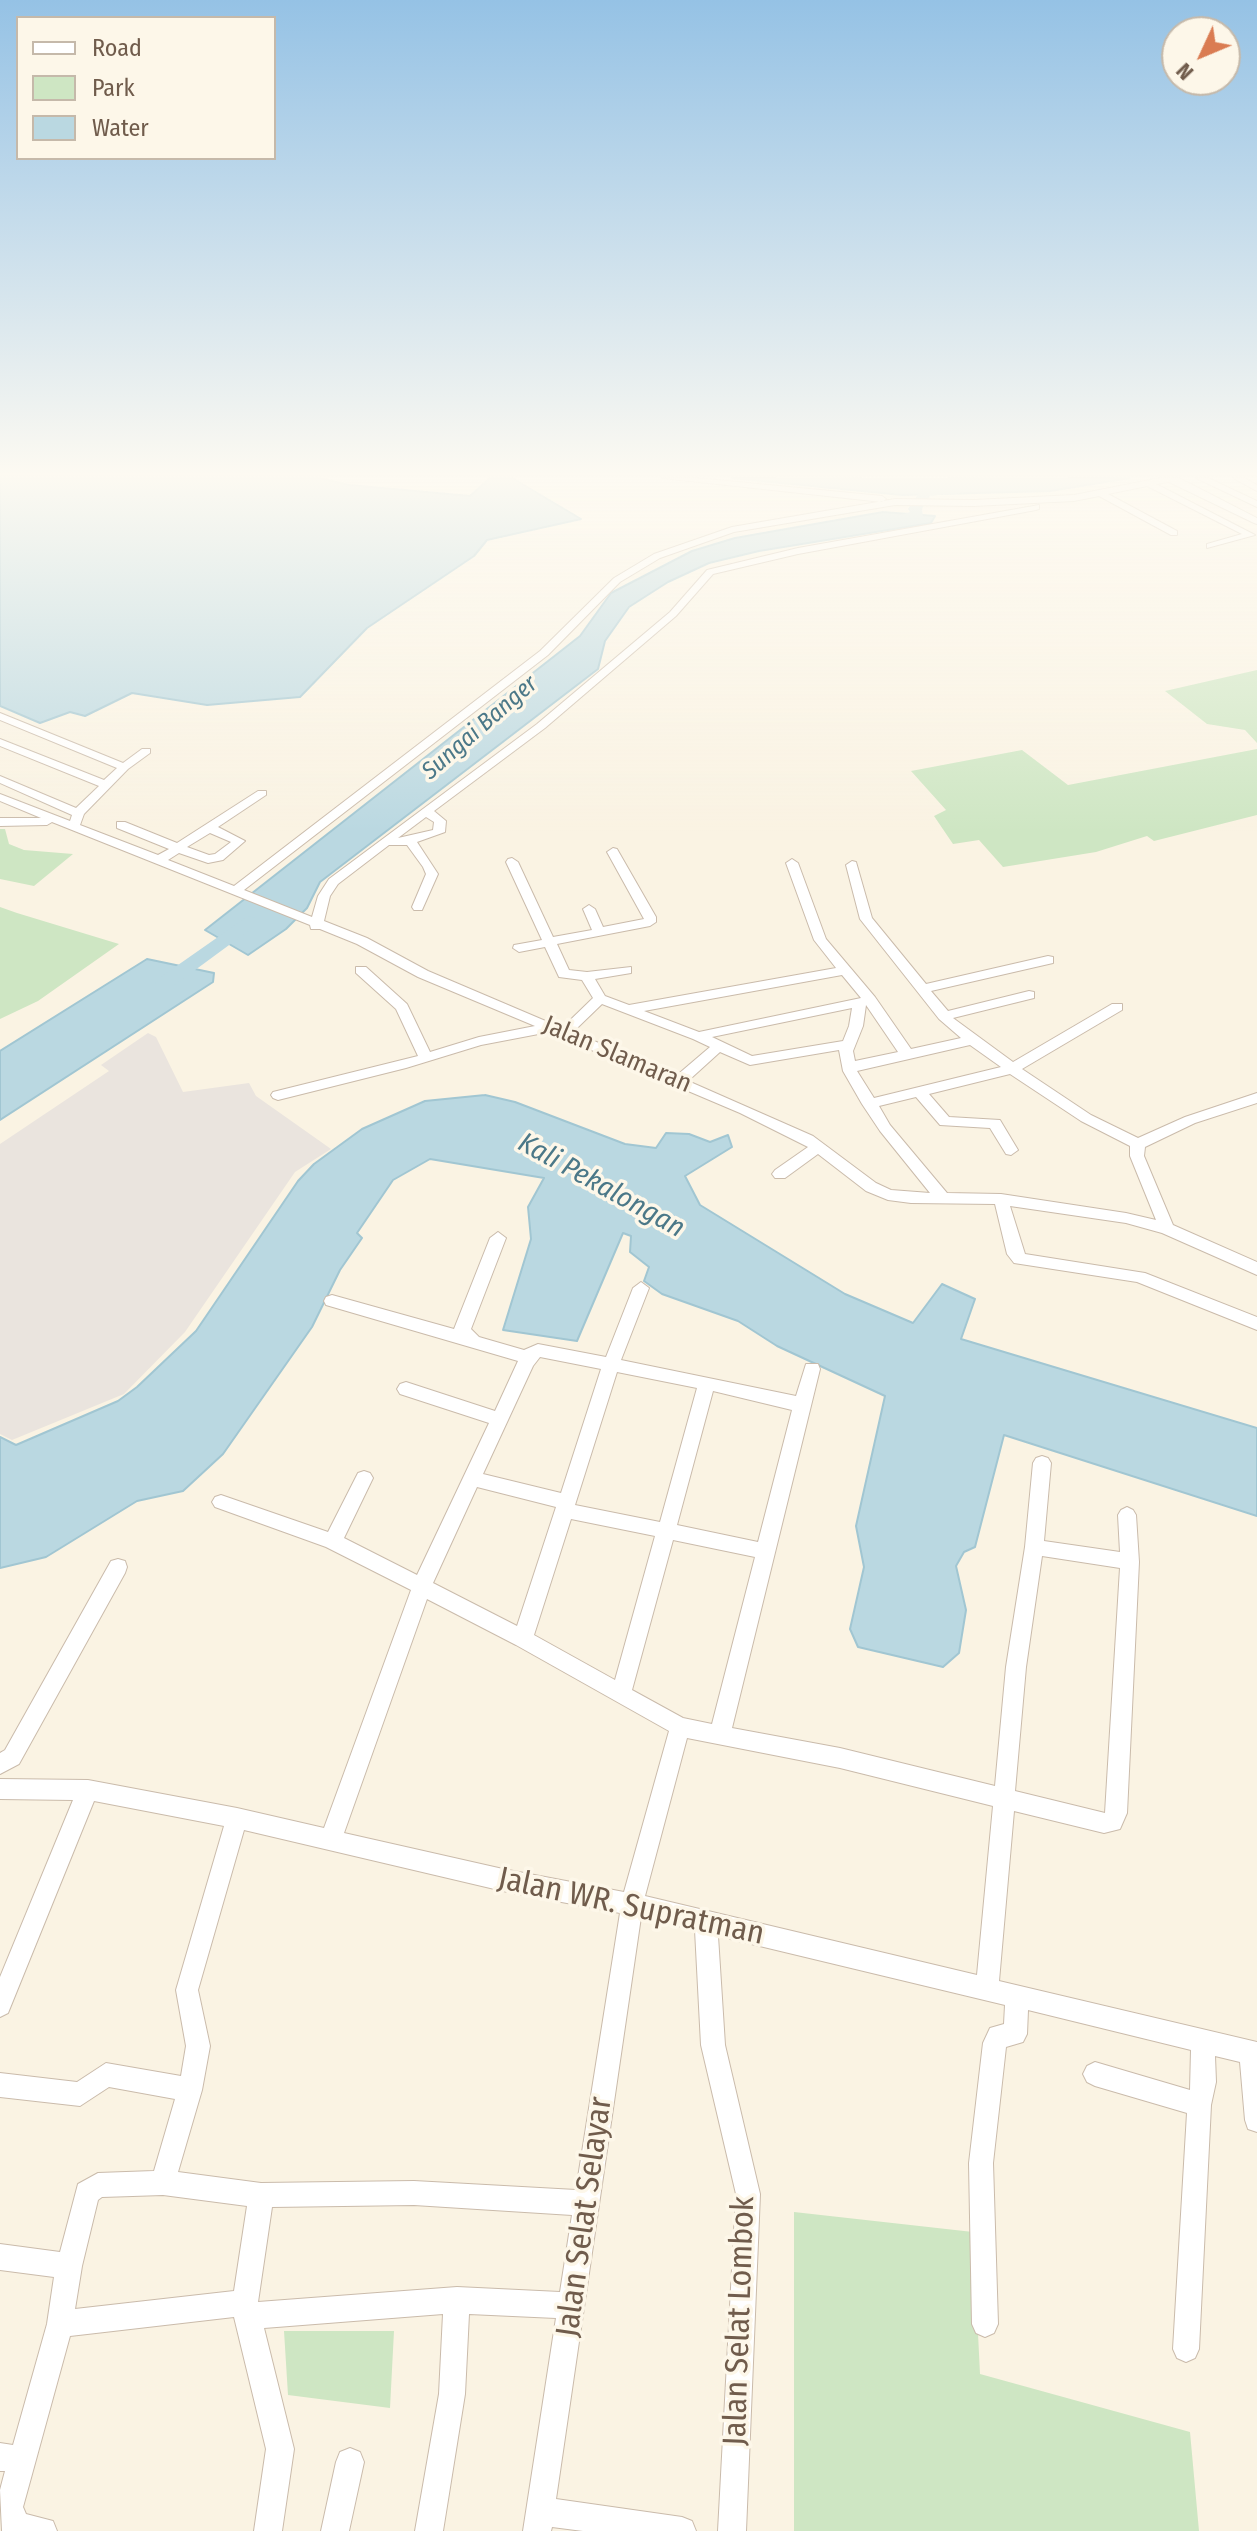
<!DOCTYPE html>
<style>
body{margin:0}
#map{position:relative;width:1257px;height:2531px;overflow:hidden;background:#faf3e3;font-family:"Fira Sans Condensed",sans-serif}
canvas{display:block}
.legend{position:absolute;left:16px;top:16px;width:260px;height:144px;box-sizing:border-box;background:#fdf7e9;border:2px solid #c5b9aa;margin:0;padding:10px 14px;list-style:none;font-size:24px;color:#705c4c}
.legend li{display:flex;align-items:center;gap:16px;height:40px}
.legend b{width:40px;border:2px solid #c5b9aa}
.north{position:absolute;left:1161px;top:16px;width:80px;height:80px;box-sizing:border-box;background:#fdf7e9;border:2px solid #c5b9aa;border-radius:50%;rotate:226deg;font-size:22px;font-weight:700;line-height:32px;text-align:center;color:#705c4c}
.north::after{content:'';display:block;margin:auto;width:28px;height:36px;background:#da7c52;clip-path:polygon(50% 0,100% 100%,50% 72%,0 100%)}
</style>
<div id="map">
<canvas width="1257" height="2531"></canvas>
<ul class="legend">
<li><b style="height:10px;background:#fff"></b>Road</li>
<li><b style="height:22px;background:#cee6c3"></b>Park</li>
<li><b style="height:22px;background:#bad8e1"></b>Water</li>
</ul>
<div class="north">N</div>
</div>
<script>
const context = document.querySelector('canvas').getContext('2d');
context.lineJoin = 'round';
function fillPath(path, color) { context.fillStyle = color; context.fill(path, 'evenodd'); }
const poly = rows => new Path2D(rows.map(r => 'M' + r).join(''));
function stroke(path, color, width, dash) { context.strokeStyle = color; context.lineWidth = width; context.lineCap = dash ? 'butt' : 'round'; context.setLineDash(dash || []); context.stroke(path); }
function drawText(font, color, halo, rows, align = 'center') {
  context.font = font + ' "Fira Sans Condensed",sans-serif'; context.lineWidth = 7; context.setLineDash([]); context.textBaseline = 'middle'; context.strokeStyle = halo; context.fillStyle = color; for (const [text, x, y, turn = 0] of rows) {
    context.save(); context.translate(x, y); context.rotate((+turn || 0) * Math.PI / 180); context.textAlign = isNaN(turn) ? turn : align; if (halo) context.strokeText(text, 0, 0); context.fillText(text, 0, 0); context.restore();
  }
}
fillPath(poly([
 [148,1033,156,1037,183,1092,249,1083,256,1096,331,1149,295,1172,185,1332,124,1394,12,1440,0,1434,0,1144,109,1071,101,1065]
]), '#eae4de');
fillPath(poly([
 [1257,670,1257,743,1245,730,1207,724,1165,691],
 [1257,749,1257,815,1154,841,1147,836,1096,852,1003,867,979,840,953,844,934,816,946,810,911,771,1022,750,1068,785],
 [0,829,5,829,9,844,24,850,73,854,34,886,0,879],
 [0,907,17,913,119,944,38,1001,0,1019],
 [794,2212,973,2232,980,2374,1190,2432,1199,2531,794,2531],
 [284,2331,394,2331,390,2408,288,2395]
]), '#cee6c3');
const water = poly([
 [0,478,320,478,349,485,470,496,490,478,512,478,581,519,487,540,474,556,367,628,300,697,207,705,132,693,85,716,70,712,40,723,0,706,0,478],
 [732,478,898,479,1130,478,1050,491,902,495,732,478],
 [883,512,935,516,931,523,759,551,709,563,668,582,629,607,605,641,598,669,320,882,307,908,286,929,248,955,205,930,580,636,611,593,692,551,735,538,883,512],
 [147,959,214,973,213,982,0,1120,0,1051,147,959],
 [485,1095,515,1102,625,1144,656,1148,666,1133,689,1134,710,1142,728,1135,732,1147,685,1176,700,1205,845,1294,913,1323,942,1284,975,1299,961,1339,1257,1428,1257,1516,1004,1435,975,1547,964,1552,956,1566,966,1610,959,1653,943,1667,858,1647,850,1629,864,1567,856,1526,885,1396,777,1346,738,1321,662,1294,644,1281,649,1267,630,1252,631,1236,623,1233,577,1341,503,1330,531,1239,528,1207,544,1178,430,1159,393,1180,357,1233,362,1238,340,1270,312,1327,223,1454,183,1491,137,1501,46,1557,0,1568,0,1437,16,1445,118,1401,137,1387,196,1331,298,1181,314,1164,362,1129,425,1101,485,1095]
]);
fillPath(water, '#bad8e1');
stroke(water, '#a1c6d2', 2);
fillPath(poly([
 [955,486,961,490,960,493,930,496,922,509,923,517,890,525,883,521,910,512,908,509,921,490,955,486],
 [248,916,255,918,255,926,172,987,158,987,155,983,158,979,248,916]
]), '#bad8e1');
const minor = poly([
 [662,478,696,478,882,496,886,499,882,502,662,478],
 [1160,478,1179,478,1257,518,1257,524,1254,523,1169,482,1156,484,1255,535,1207,548,1207,544,1242,534,1147,486,1108,494,1177,531,1177,535,1171,535,1099,496,1074,501,974,506,895,505,734,532,660,558,620,582,548,655,244,890,312,917,318,896,329,879,537,724,670,612,707,570,798,548,1039,505,1039,509,1036,510,798,554,713,574,676,616,545,728,434,811,446,821,445,832,417,842,438,874,422,910,414,910,412,907,426,874,423,867,407,845,389,845,338,884,330,896,324,921,367,938,428,971,562,1028,593,998,582,980,559,977,545,947,519,952,513,948,514,945,542,940,506,862,508,859,512,858,518,862,553,937,592,930,583,909,589,905,595,909,603,927,644,919,607,852,613,848,617,849,656,917,656,922,650,926,557,944,569,970,587,972,631,967,631,973,595,979,605,996,629,1005,836,968,814,940,786,863,792,859,798,863,826,939,875,997,911,1049,961,1038,939,1019,860,919,846,865,852,861,856,862,872,918,926,984,1048,956,1053,957,1053,963,931,991,948,1011,1029,991,1034,992,1034,998,953,1018,1013,1062,1112,1004,1122,1004,1122,1010,1022,1069,1091,1115,1138,1138,1185,1117,1257,1093,1257,1103,1195,1123,1145,1147,1144,1156,1173,1225,1257,1262,1257,1275,1162,1233,1126,1223,1010,1206,1025,1254,1145,1273,1257,1317,1257,1330,1137,1282,1014,1263,1007,1254,995,1204,911,1203,888,1200,866,1191,818,1154,785,1178,775,1178,772,1174,775,1170,808,1147,740,1113,549,1032,481,1045,406,1068,278,1100,273,1098,271,1095,273,1092,418,1056,396,1009,356,973,356,967,366,967,407,1004,430,1052,479,1037,535,1026,418,977,357,944,320,929,311,929,310,925,52,822,47,825,0,826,0,818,41,818,0,801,0,794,70,821,72,815,0,783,0,776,76,808,99,786,0,746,0,739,104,780,117,768,0,720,0,713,123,763,142,749,150,749,150,753,128,769,84,814,80,825,158,855,169,849,117,828,117,822,125,822,177,843,258,791,266,791,266,795,218,827,245,841,223,860,208,863,179,853,168,860,234,886,540,651,614,578,654,554,732,527,895,499,974,500,1074,495,1160,478],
 [426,817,434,822,433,830,398,838,426,817],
 [210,833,231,842,215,854,209,855,187,847,210,833],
 [842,975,861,998,699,1032,644,1011,842,975],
 [602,1004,693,1039,710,1047,676,1076,573,1032,602,1004],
 [866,1005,898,1052,855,1061,853,1051,863,1026,866,1005],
 [852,1008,849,1026,843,1041,752,1056,712,1037,852,1008],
 [970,1045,1001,1067,874,1098,857,1071,970,1045],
 [839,1050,843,1071,862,1104,880,1131,930,1193,891,1190,876,1183,813,1136,688,1081,720,1052,750,1065,839,1050],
 [1010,1074,1081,1121,1130,1146,1130,1156,1156,1220,1126,1213,1001,1194,947,1193,890,1125,879,1106,916,1097,940,1125,990,1128,1006,1154,1011,1155,1018,1150,1000,1120,949,1117,929,1094,1010,1074],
 [1196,478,1208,478,1257,501,1257,507,1196,478],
 [1233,478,1244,478,1257,485,1257,491,1233,478],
 [498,1232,506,1238,471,1329,479,1337,524,1350,538,1344,606,1357,633,1288,641,1282,649,1288,621,1360,796,1396,806,1364,818,1364,820,1369,732,1728,840,1748,995,1786,1006,1667,1025,1547,1033,1463,1036,1458,1042,1456,1048,1458,1051,1463,1044,1541,1120,1552,1118,1515,1121,1510,1127,1507,1133,1510,1136,1515,1139,1562,1127,1813,1120,1829,1104,1833,1014,1811,999,1981,1257,2042,1257,2132,1248,2129,1245,2120,1240,2062,1215,2056,1216,2082,1211,2105,1199,2349,1195,2358,1186,2362,1177,2358,1173,2349,1187,2113,1095,2086,1087,2082,1083,2074,1087,2066,1095,2062,1190,2090,1191,2050,1028,2010,1027,2034,1023,2042,1006,2047,993,2163,998,2324,994,2333,985,2337,976,2333,972,2324,969,2163,983,2043,990,2028,1004,2024,1005,2005,718,1936,725,2045,760,2194,746,2531,718,2531,736,2194,701,2045,695,1930,641,1917,556,2499,682,2517,692,2521,696,2531,583,2531,552,2527,551,2531,523,2531,556,2318,469,2314,465,2394,443,2531,415,2531,439,2394,443,2314,264,2328,294,2449,282,2531,254,2531,266,2449,234,2317,70,2336,23,2507,26,2514,53,2521,57,2531,2,2531,0,2490,5,2471,0,2471,0,2443,13,2445,47,2324,54,2277,0,2270,0,2244,60,2252,78,2184,98,2173,154,2171,175,2099,109,2087,80,2106,0,2097,0,2073,77,2082,106,2063,181,2076,186,2046,176,1990,224,1826,94,1801,8,2013,0,2017,0,1977,73,1800,0,1799,0,1779,88,1780,237,1808,324,1828,411,1590,326,1547,215,1507,212,1502,215,1497,221,1495,328,1532,358,1473,364,1471,370,1473,373,1478,344,1538,417,1575,489,1423,400,1394,397,1389,400,1384,406,1382,495,1411,518,1361,326,1305,324,1301,326,1297,332,1295,454,1329,490,1238,498,1232],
 [540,1357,601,1369,561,1493,483,1474,533,1366,540,1357],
 [617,1372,697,1388,660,1522,575,1505,617,1372],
 [713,1391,792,1410,758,1542,677,1525,713,1391],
 [477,1487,556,1507,517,1626,433,1583,477,1487],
 [571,1519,655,1536,615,1680,534,1635,571,1519],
 [673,1540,755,1557,712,1724,683,1718,632,1690,673,1540],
 [1042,1556,1120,1568,1105,1813,1015,1791,1026,1667,1042,1556],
 [427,1599,516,1645,669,1731,624,1892,503,1869,344,1833,427,1599],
 [687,1738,840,1768,993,1806,977,1975,645,1896,687,1738],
 [244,1830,503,1891,620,1913,576,2190,414,2181,261,2183,178,2172,202,2090,210,2046,198,1990,244,1830],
 [163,2195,247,2206,234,2291,75,2309,82,2266,98,2200,102,2197,163,2195],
 [414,2205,572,2215,560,2292,457,2287,258,2302,272,2207,414,2205],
 [118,1559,125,1561,127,1567,125,1573,19,1764,0,1774,0,1753,5,1750,111,1561,118,1559],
 [350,2448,360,2452,364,2462,349,2531,321,2531,336,2462,340,2452,350,2448]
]);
stroke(minor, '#cabbab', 2);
fillPath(minor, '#fff');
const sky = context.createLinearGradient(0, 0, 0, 833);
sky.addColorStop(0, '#95c2e5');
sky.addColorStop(0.57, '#fdfaf2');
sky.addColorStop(1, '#fdfaf200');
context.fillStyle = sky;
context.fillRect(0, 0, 1257, 833);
drawText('italic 24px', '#4b7888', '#fdf7e9', [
 ["Sungai Banger",480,728,-41]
]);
drawText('26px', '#705c4c', '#fdf7e9', [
 ["Jalan Slamaran",617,1055,23]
]);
drawText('italic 28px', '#4b7888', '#fdf7e9', [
 ["Kali Pekalongan",601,1186,29]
]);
drawText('32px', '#705c4c', '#fdf7e9', [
 ["Jalan WR. Supratman",631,1907,12],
 ["Jalan Selat Selayar",585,2217,-82],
 ["Jalan Selat Lombok",740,2321,-88]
]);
</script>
